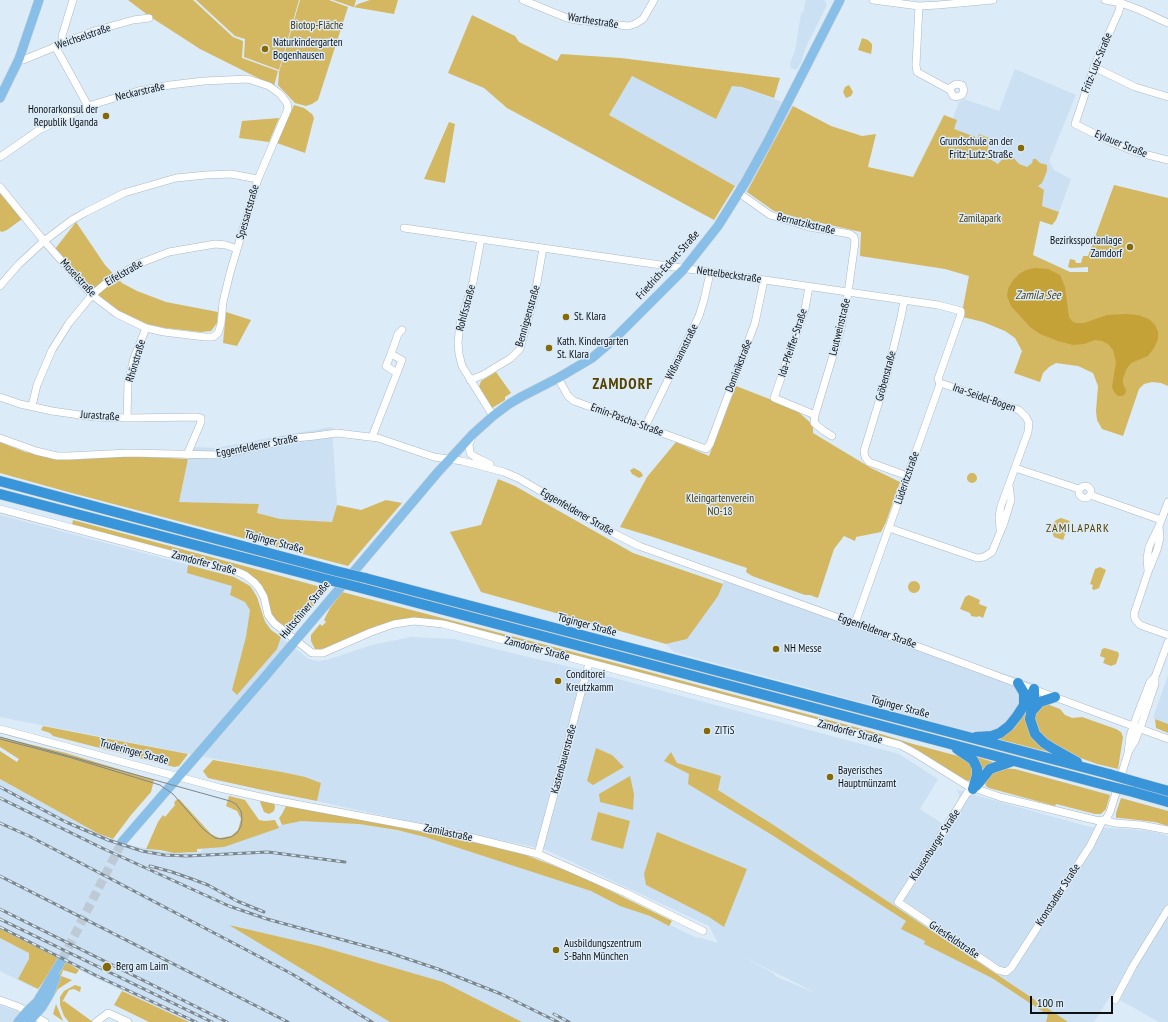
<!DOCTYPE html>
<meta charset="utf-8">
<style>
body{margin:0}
#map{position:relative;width:1168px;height:1022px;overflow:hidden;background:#dcebf8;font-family:"PT Sans Narrow",sans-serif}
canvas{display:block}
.scale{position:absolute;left:1030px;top:996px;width:83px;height:18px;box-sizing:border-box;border:2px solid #0c1115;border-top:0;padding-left:5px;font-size:12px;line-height:14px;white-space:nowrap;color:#0c1115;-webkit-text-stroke:3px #dcebf8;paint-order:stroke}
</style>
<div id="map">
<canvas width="1168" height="1022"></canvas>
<div class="scale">100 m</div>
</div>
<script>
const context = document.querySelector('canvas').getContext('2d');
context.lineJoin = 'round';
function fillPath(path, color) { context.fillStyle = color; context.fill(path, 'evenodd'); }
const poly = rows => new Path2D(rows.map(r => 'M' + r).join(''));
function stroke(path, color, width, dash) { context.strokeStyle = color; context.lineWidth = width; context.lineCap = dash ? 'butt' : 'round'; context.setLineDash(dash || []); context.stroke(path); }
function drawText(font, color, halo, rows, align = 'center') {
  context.font = font + ' "PT Sans Narrow",sans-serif'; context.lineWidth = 3; context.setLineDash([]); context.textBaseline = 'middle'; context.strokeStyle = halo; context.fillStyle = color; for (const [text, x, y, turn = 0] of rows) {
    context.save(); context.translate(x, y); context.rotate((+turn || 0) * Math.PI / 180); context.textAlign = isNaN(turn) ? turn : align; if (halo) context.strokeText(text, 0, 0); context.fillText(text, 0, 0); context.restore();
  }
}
fillPath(poly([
 [806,0,824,0,826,3,826,7,805,49,801,63,796,70,791,68,790,63,795,51,801,13,803,12],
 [1015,69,1076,95,1049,161,1054,170,1071,179,1059,212,1042,206,1044,190,987,157,950,150,953,118,959,102,964,99,999,111],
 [632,76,716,118,732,86,742,87,793,106,773,146,747,192,735,186,609,115],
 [332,427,337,505,332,522,280,519,257,513,258,504,179,502,188,459,195,447,216,448,279,436],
 [0,515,234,577,250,586,254,590,262,615,271,630,309,659,317,661,327,660,372,645,411,637,454,639,599,674,899,754,938,779,920,809,943,824,959,798,959,794,957,790,1090,827,1130,829,1155,832,1168,836,1168,1022,1159,1022,1111,995,1094,1022,189,1022,91,976,56,957,34,988,0,971,0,779,99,834,133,846,166,852,184,853,201,852,203,848,269,828,314,817,335,819,437,838,593,888,697,938,698,937,718,943,709,926,544,849,430,826,317,801,321,783,282,772,0,717],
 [744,957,820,995,775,976,775,974],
 [728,575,816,605,950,656,1036,684,1030,697,994,738,674,652,666,644,687,639],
 [1168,675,1168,724,1153,718],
 [0,1005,19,1012,13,1022,0,1022]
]), '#cbe0f2');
fillPath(poly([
 [128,0,193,0,233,37,243,41,242,58,278,71,274,86,200,49,149,16],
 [196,0,299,0,279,70,244,57,245,39,235,36],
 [300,0,329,0,348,7,318,100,312,104,306,106,295,103,278,85,279,72],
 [333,0,356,0,354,7,358,4,370,0,398,0,394,14,353,7],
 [472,15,515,36,519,42,557,61,561,54,621,58,780,78,774,98,742,87,732,86,716,119,632,76,609,115,735,186,714,220,507,108,484,88,448,73],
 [862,38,868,40,872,44,872,48,871,54,858,50],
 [849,85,853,92,851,96,846,98,843,92,845,87],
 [294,105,304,108,312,114,314,118,305,153,277,143],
 [793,106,831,126,862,136,876,134,868,167,913,177,944,115,957,120,954,129,978,138,979,134,989,138,987,157,998,164,1004,157,1012,156,1019,164,1027,167,1032,163,1033,159,1036,159,1040,163,1047,165,1047,171,1042,183,1038,186,1044,190,1042,206,1059,212,1056,220,1052,225,1040,221,1033,255,1070,272,1088,272,1088,267,1071,268,1068,267,1070,259,1075,260,1076,263,1081,263,1083,256,1088,256,1114,185,1168,198,1168,386,1161,383,1152,382,1144,384,1139,389,1123,436,1102,429,1097,420,1096,411,1098,386,1093,373,1078,366,1056,363,1049,367,1043,373,1040,382,1014,373,1022,351,1015,338,1005,331,983,322,963,317,964,313,963,307,969,276,945,269,860,256,861,232,799,218,774,211,747,192],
 [279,118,269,142,239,138,242,121],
 [449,122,455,124,445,183,424,179],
 [0,193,22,219,7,230,2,232,0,231],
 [76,222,105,265,122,283,137,291,166,302,218,312,217,323,211,331,201,332,165,328,147,324,119,311,103,299,82,280,55,249],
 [226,312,251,320,237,346,223,343],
 [496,372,511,393,505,397,505,400,492,408,479,387,481,381],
 [736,386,795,409,813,425,813,433,871,468,900,482,886,522,881,532,856,537,855,541,844,536,834,549,818,598,810,595,805,595,752,576,746,572,747,568,650,536,620,527,647,477,676,442,709,456],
 [0,442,25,452,68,460,127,456,188,459,179,502,259,504,257,513,280,519,332,522,337,505,361,510,386,500,402,503,348,566,68,492,0,473],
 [634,468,641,472,643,476,639,478,632,474,630,470],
 '967 478a5 5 0 1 1 10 0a5 5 0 1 1-10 0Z',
 [498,479,515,486,633,553,723,584,718,596,687,639,666,644,481,592,450,532,481,525],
 [1061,518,1070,521,1063,540,1054,537,1052,532,1051,526,1056,520],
 [73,520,248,567,328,589,296,626,287,629,274,619,262,588,256,580,72,525],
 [188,565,234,577,250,586,257,597,265,622,271,630,281,637,277,649,237,695,232,690,246,637,250,610,245,602,230,595,232,586,187,573],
 [1100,567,1106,570,1099,588,1094,590,1092,589,1093,585,1090,584,1095,569],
 '908 587a6 6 0 1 1 12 0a6 6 0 1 1-12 0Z',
 [342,592,627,666,881,734,913,744,958,756,967,759,974,770,971,781,965,780,912,747,894,740,441,620,416,618,394,621,376,626,329,647,321,649,315,649,311,641,311,635,320,624,322,626,326,622,324,620,330,608],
 [969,595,980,600,979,604,987,607,983,618,979,616,977,617,971,616,970,613,960,609,965,597],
 [1105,648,1118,652,1119,655,1116,664,1111,666,1103,663,1105,658,1100,656,1102,649],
 [1044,703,1060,709,1065,715,1072,718,1082,717,1116,729,1121,732,1123,737,1118,769,1097,764,1075,756,1056,748,1037,731,1034,714],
 [1026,707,1027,718,1056,754,994,738],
 [1155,719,1168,724,1168,733,1156,728],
 [43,726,99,737,188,754,179,766,174,767,53,736,50,733,41,730],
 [0,737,66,753,154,780,151,792,131,815,113,839,108,837,99,834,0,779,0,751,17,762,19,759,0,747],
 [596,748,612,755,624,767,593,785,587,781],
 [671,752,677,763,721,776,718,790,775,826,1068,1022,1046,1022,1048,1015,992,978,924,944,925,941,901,929,906,921,772,835,688,784,689,774,664,761],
 [977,757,993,762,981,773],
 [213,760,282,772,305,777,321,783,317,801,262,790,208,778,203,771],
 [1001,768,1015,769,1110,795,1106,809,1101,814,1095,814,1056,804,1055,806,989,788,986,786,985,782,989,774],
 [630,776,634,794,633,810,600,802,599,794],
 [229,796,245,800,259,820,265,821,275,820,279,828,224,847,197,849,197,852,174,853,160,850,146,849,158,822,163,815,165,817,175,805,174,803,176,800,179,799,211,834,219,838,231,836,238,830,241,819,237,811,226,806],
 [1121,798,1168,811,1168,826,1155,822,1120,818,1116,818,1116,813],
 [262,800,274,803,275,807,274,811,269,814,264,812,260,802],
 [286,806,297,807,478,843,523,854,578,875,672,921,669,926,650,916,620,906,591,891,425,837,397,830,359,824,301,821,282,825,279,818,282,814],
 [598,812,630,821,623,849,591,840],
 [657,832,747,869,724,927,709,917,646,885,644,874],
 [229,925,319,946,443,982,522,1022,390,1022],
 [0,929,58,958,48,975,38,989,18,979,29,959,29,953,0,938],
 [64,961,79,970,76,974,63,970,61,976,72,980,58,989,48,1006,46,1006,57,982],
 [75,985,81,987,80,992,74,989,69,990,62,1002,64,1001,93,1022,69,1022,64,1016,60,1005,60,997,64,991],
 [122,991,189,1022,149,1022,114,1005],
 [56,1004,63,1021,53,1014]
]), '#d4b761');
fillPath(poly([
 [1034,268,1048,269,1060,275,1065,287,1069,317,1072,321,1076,323,1084,323,1107,315,1126,314,1138,315,1149,319,1155,325,1158,332,1158,339,1154,348,1148,356,1131,363,1126,370,1123,379,1123,384,1126,390,1125,394,1122,396,1118,396,1114,392,1112,387,1116,362,1113,350,1108,344,1102,341,1095,340,1084,344,1073,345,1058,341,1040,334,1030,327,1011,306,1007,296,1008,289,1013,280,1019,274,1026,270]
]), '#c4a238');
stroke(poly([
 [62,960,122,842]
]), '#bdcad6', 9, [9, 4.5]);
const minor = poly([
 [523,0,567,18,576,20,628,26,635,24,643,19,654,0],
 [873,0,919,6,938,5,993,0],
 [1105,0,1121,3,1140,10,1168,23],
 [1121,0,1119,11,1094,67,1075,124,1111,142,1136,152,1168,160],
 [919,6,916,65,917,72,950,90,953,96,956,97,962,95,964,90,962,85,956,84,951,87,950,90],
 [63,43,62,36,73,0],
 [55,46,88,106],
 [19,59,23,60,94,31,133,20,149,18],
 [1094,67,1135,87,1168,97],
 [0,157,39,130,88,106,138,91,170,85,204,81,248,79,269,86,280,94,287,103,288,109,258,179,230,273,223,302,221,324,218,333,213,337,205,337,164,332,146,328,117,314,92,295,44,241,0,187],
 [739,193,770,215,809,227,850,234,854,237,855,242,848,293,841,329,815,415],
 [404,228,938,305,961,311,961,314,938,379,940,384,855,623],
 [481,239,473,282,460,324,458,342,459,354,462,366,493,416],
 [0,286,18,265,44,241,72,220,86,212,124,193,176,178,206,175,231,174,258,179],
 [809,287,805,309,774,398,815,415,814,423,824,431,832,436],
 [397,373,402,360,391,354,398,334,402,330],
 [558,378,568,396,574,401,706,449,710,444,755,323,764,280],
 [470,380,483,375,511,358,520,349,535,294,543,248],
 [940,384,943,384,1019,410,1026,417,1029,423,1028,432,1001,506,999,517,1000,529],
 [0,397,20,404,52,411,94,417,127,418,196,417,201,418,201,422,187,455],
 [32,406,37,385,52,350,69,323,92,295,105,284,138,264,169,252,215,244,226,245,237,249],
 [127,418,128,383,134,358,146,328],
 [645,427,699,316,704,300,710,273],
 [372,437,397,373,386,366,391,354],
 [472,437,469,444,470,453,475,457,490,464],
 [0,438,36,451,57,456,68,456,129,453,219,455,295,438,315,436,337,433,378,438,434,457,462,461,504,472,518,478,613,533,639,546,911,644,1168,739],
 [1015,468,1079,489],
 [902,474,869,462,865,457,864,451,887,375,901,317,904,301],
 '1079 492a6 6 0 1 1 12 0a6 6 0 1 1-12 0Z',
 [1090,495,1161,520],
 [0,509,238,572,245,575,255,583,259,588,264,597,268,615,274,623,312,653,323,653,371,632,394,624,414,621,443,624,900,745,915,753,968,786,1000,797,1099,821,1103,820,1115,823,1141,825,1168,830],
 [1159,526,1160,538,1157,550,1148,572,1134,614,1135,619,1140,625,1168,635],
 [889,528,977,558,984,557,992,552,1004,523,1011,500,1009,485],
 [1148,571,1147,558,1149,547,1159,526,1168,502],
 [0,729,220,788,274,800,461,835,538,854,626,893,703,931],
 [1129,751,1135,741,1140,729,1155,684,1155,677,1168,642],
 [973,789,967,793,943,832,898,902,998,970,1006,972,1011,968,1090,846,1103,820,1106,819,1110,812,1128,753,1130,736,1136,718,1150,682,1155,677],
 [538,854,589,663],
 [0,1000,19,1007,45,1022],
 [1115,1000,1133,966,1168,909],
 [96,1022,108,1013,128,1022]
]);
const major = poly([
 [0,98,19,59,39,0],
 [122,842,263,679,438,472,473,434,493,416,509,404,521,397,558,378,592,358,612,341,684,269,718,226,746,181,767,143,840,0],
 [18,1022,27,1011,37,1002,62,960],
 [29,1022,42,1007,50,993,56,977]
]);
const highway = poly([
 [0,481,336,571],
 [0,494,329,580],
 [365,578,1109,774],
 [357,587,1105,785],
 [1018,683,1024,693,1024,705],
 [1034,689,1034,697,1030,719,1035,734,1044,743,1052,748,1077,762],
 [1032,711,1040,702,1055,697],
 [976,737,992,736,1000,733,1009,726,1017,716,1034,690],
 [957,749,973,760,977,768,977,775,973,789],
 [1136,782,1168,791],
 [976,786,990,769,1013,761],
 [1133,792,1168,802]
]);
stroke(minor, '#aab8c4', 8);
stroke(major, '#cecfd0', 10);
stroke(highway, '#cecfd0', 11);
stroke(minor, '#fff', 7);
stroke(major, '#88bfe9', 9);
stroke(highway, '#3895da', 10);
stroke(poly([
 [0,737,230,801,236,804,241,811,242,818,241,826,237,833,231,837,222,839,215,838,203,829,173,794,160,785,72,758,0,739]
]), '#7b868e', 1);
const rail = poly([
 [0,787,66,822,108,840,142,851,164,855,187,856,268,852,345,862],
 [0,798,102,848,229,906,267,919,387,952,438,969,501,994,558,1022],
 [0,823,29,836,239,946,292,974,372,1022],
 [150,866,172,872,192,879,208,885,237,901,264,912],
 [0,876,288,1022],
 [0,909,227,1022],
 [0,919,212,1022],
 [0,927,97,976,196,1022],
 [554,1014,569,1022]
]);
stroke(rail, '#7b868e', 3);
stroke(rail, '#dcebf8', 1.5, [4.5]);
const highwayBridge = poly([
 [336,571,365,578],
 [329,580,357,587],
 [1109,774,1136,782],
 [1105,785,1133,792]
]);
stroke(highwayBridge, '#cecfd0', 11, []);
stroke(highwayBridge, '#3895da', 10);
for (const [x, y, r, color] of [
 [265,49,4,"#856904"],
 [106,116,4,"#856904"],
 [1021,148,4,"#856904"],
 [1130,247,4,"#856904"],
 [566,317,4,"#856904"],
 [549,348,4,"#856904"],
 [776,649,4,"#856904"],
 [558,681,4,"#856904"],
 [707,731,4,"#856904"],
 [830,777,4,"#856904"],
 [556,950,4,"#856904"],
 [107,967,5,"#856904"]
]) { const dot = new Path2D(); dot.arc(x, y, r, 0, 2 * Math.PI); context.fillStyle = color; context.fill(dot); stroke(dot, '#dcebf8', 1.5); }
drawText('11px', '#0c1115', '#dcebf8', [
 ["Warthestraße",593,21,9],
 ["Weichselstraße",83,37,-19],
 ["Fritz-Lutz-Straße",1097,63,-68],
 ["Neckarstraße",140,92,-13],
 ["Eylauer Straße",1121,144,22],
 ["Spessartstraße",248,212,-74],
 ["Bernatzikstraße",806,224,14],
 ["Friedrich-Eckart-Straße",668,265,-48],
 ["Eifelstraße",124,273,-30],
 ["Nettelbeckstraße",729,275,8],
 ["Moselstraße",78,278,47],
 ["Rohlfsstraße",466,308,-75],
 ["Bennigsenstraße",528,316,-74],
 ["Leutweinstraße",840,327,-76],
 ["Ida-Pfeiffer-Straße",793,343,-72],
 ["Wißmannstraße",682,352,-64],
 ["Rhönstraße",136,361,-73],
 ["Dominikstraße",739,366,-69],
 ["Gröbenstraße",886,376,-75],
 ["Ina-Seidel-Bogen",984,398,19],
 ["Jurastraße",100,416,4],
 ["Emin-Pascha-Straße",627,420,20],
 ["Eggenfeldener Straße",257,446,-11],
 ["Lüderitzstraße",907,478,-71],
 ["Eggenfeldener Straße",577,512,30],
 ["Töginger Straße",274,542,15],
 ["Zamdorfer Straße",204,563,15],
 ["Hultschiner Straße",305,610,-50],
 ["Töginger Straße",587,625,15],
 ["Eggenfeldener Straße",877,631,20],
 ["Zamdorfer Straße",537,649,15],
 ["Töginger Straße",900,707,15],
 ["Zamdorfer Straße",850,732,15],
 ["Truderinger Straße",134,752,15],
 ["Kastenbauerstraße",564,759,-75],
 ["Zamilastraße",448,833,12],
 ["Klausenburger Straße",935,845,-57],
 ["Kronstadter Straße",1058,895,-57],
 ["Griesfeldstraße",954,940,34]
]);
drawText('11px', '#443608', '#dcebf8', [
 ["Biotop-Fläche",317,26],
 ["Zamilapark",980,219],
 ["Kleingartenverein",720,499],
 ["NO-18",720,512]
]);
drawText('11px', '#0c1115', '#dcebf8', [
 ["Naturkindergarten",273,43],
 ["Bogenhausen",273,56],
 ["Honorarkonsul der",98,110,"right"],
 ["Republik Uganda",98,123,"right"],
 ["Grundschule an der",1013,142,"right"],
 ["Fritz-Lutz-Straße",1013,155,"right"],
 ["Bezirkssportanlage",1122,241,"right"],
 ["Zamdorf",1122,254,"right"],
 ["St. Klara",574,317],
 ["Kath. Kindergarten",557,342],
 ["St. Klara",557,355],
 ["NH Messe",784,649],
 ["Conditorei",566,675],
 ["Kreutzkamm",566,688],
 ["ZITiS",715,731],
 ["Bayerisches",838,771],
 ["Hauptmünzamt",838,784],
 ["Ausbildungszentrum",564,944],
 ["S-Bahn München",564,957],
 ["Berg am Laim",116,967]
], 'left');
drawText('italic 12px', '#524419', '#dcebf8', [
 ["Zamila See",1038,296]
]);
context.letterSpacing = '1px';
drawText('12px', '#564300', '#dcebf8', [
 ["ZAMILAPARK",1078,529]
]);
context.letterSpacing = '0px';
context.letterSpacing = '1px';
drawText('bold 15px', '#564300', '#dcebf8', [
 ["ZAMDORF",623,385]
]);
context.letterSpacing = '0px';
</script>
